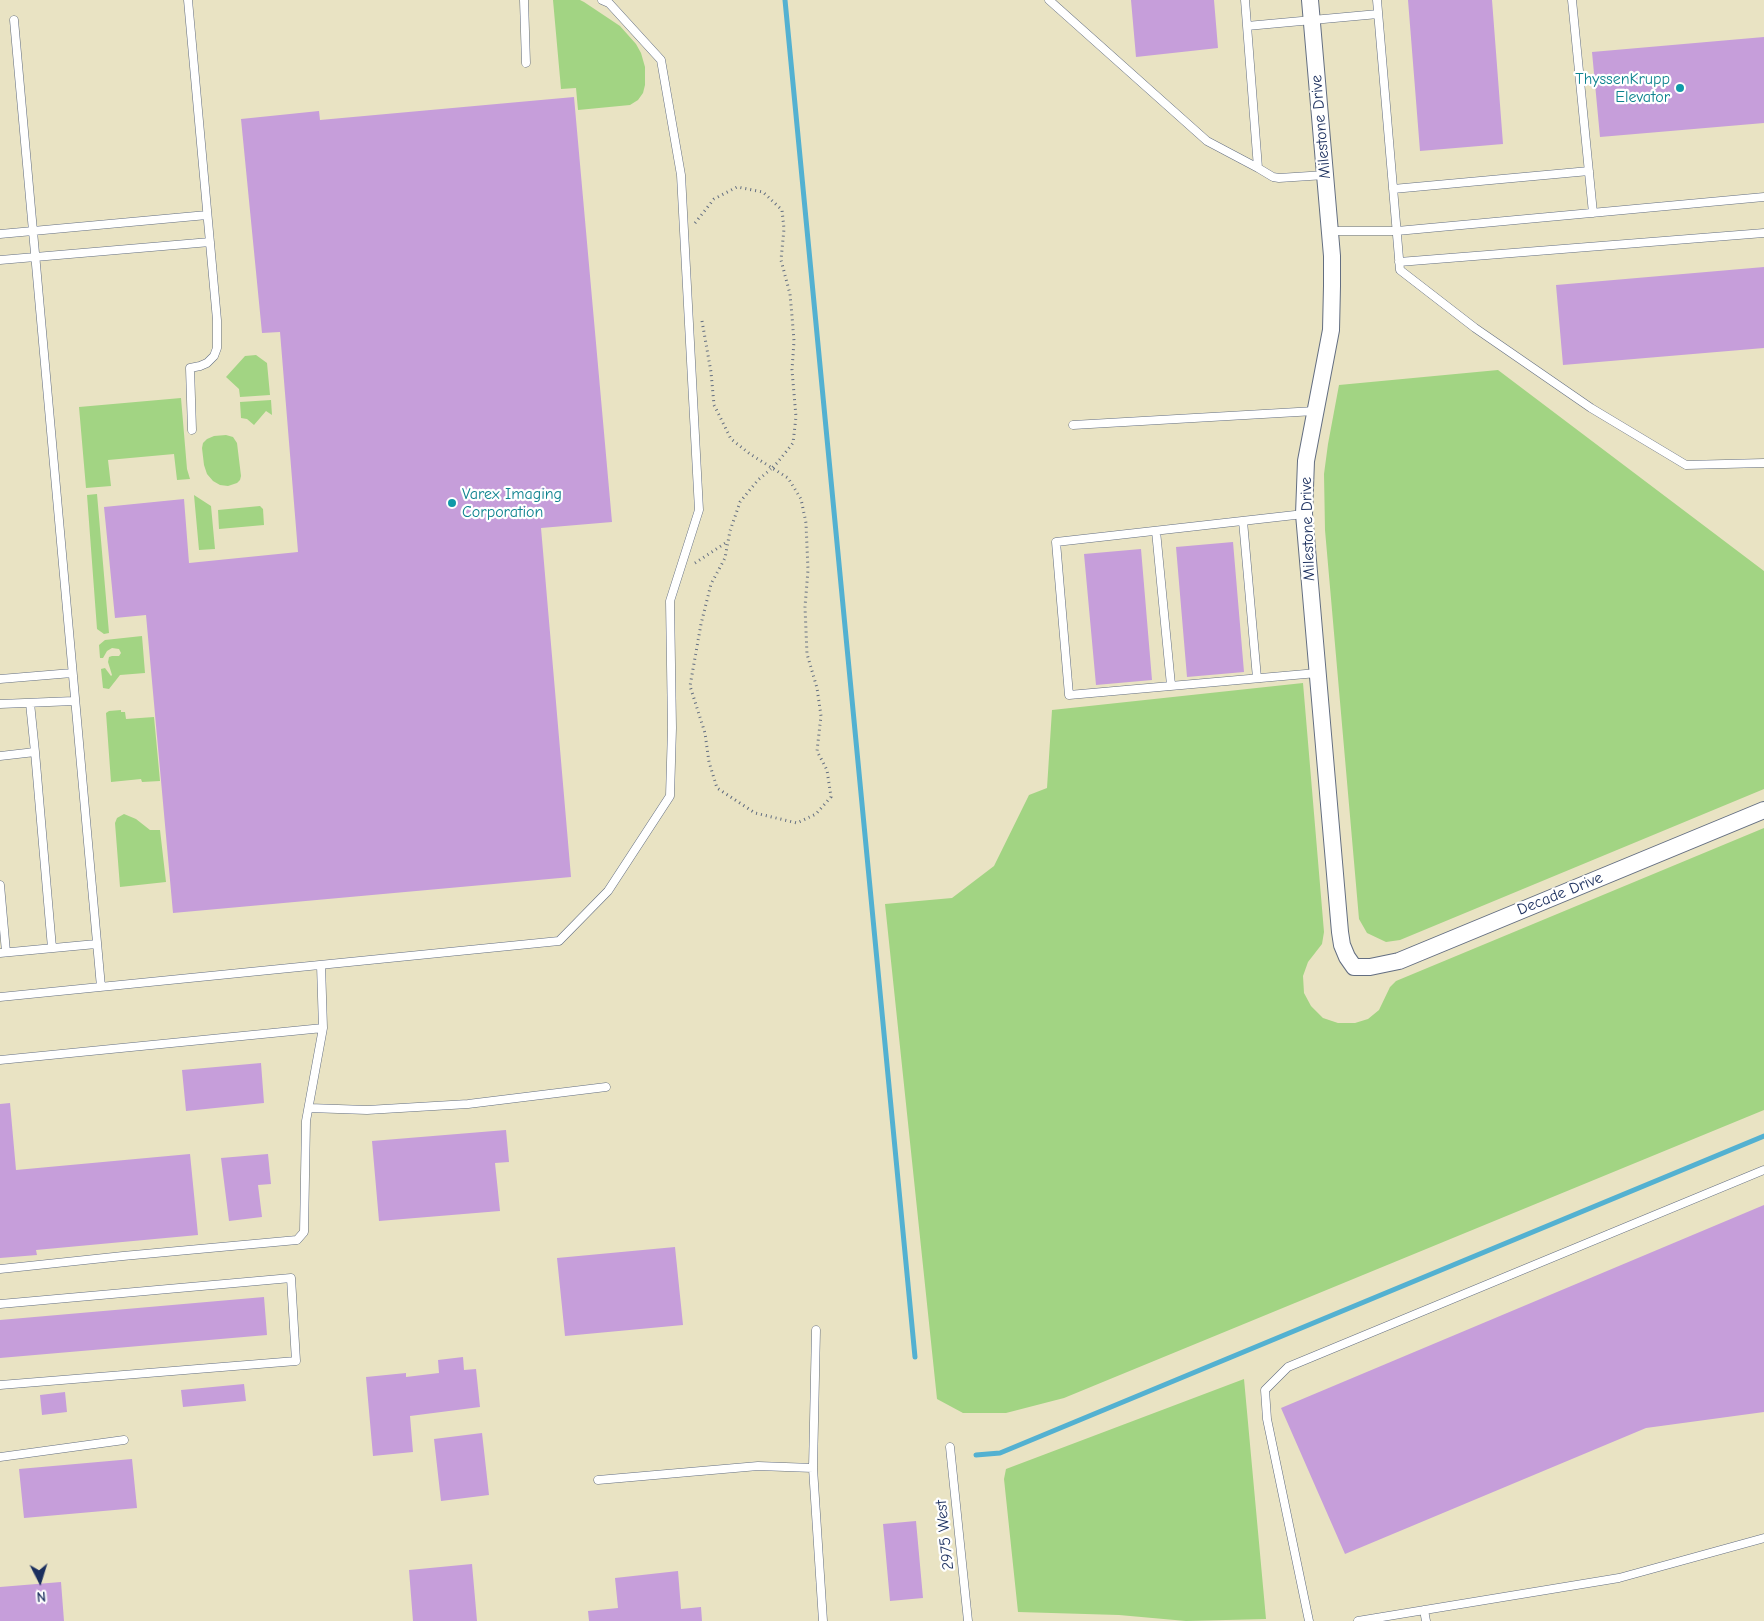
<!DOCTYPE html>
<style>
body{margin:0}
#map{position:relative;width:1764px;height:1621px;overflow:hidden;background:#e9e3c3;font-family:"Comic Neue",sans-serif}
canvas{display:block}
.north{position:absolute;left:15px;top:1556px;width:50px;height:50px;-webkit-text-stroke:4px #fff;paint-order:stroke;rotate:175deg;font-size:14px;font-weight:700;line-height:20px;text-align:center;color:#1b2f5e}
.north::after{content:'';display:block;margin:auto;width:18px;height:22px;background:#1b2f5e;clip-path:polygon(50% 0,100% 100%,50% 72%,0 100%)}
</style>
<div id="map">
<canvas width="1764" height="1621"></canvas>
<div class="north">N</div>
</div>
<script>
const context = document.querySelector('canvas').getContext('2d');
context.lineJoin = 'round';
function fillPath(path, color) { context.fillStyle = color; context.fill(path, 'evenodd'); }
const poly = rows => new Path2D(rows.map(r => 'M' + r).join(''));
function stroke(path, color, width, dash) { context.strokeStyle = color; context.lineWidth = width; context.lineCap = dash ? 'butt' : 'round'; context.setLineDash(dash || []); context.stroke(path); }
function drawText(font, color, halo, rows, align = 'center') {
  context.font = font + ' "Comic Neue",sans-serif'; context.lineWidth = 4.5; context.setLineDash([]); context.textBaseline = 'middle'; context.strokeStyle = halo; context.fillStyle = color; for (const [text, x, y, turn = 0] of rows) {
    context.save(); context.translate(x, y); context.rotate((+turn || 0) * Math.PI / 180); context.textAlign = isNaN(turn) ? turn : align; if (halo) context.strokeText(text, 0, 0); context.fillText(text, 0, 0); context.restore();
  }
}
fillPath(poly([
 [553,0,580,0,584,2,620,26,636,44,641,53,645,67,645,85,643,93,638,100,630,105,578,110,576,88,561,89],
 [256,355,267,363,270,395,240,397,239,389,226,377,245,356],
 [1498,370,1764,571,1764,789,1400,940,1386,942,1367,933,1359,919,1325,530,1324,474,1328,444,1339,385],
 [181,398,187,469,190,479,177,480,174,454,108,460,111,486,86,488,79,407],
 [271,400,272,415,266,411,254,425,247,419,241,418,240,402],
 [226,435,233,437,237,443,241,476,240,480,237,483,228,486,220,485,213,481,207,474,204,465,202,448,203,443,207,439,214,436],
 [97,494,109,633,104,634,97,629,87,495],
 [194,495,211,506,215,549,199,550],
 [260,506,263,509,264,525,219,529,218,510],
 [142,636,145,673,120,675,109,689,103,688,101,669,105,668,111,676,112,675,108,662,109,657,112,656,119,656,121,653,119,649,112,648,107,651,103,658,100,658,99,645,105,640],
 [1303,683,1324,932,1322,944,1308,962,1303,976,1304,993,1311,1006,1323,1018,1338,1023,1355,1023,1368,1019,1379,1010,1390,987,1396,981,1764,828,1764,1110,1064,1398,1006,1413,963,1413,937,1399,885,904,952,898,994,866,1029,795,1047,788,1052,710],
 [121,710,121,712,125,712,126,719,154,717,160,781,142,782,141,779,111,782,106,713,109,711],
 [124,814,136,819,150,830,160,830,166,882,120,887,115,823,117,818],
 [1244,1379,1266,1619,1186,1621,1119,1615,1018,1612,1004,1479,1006,1469]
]), '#a2d483');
stroke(poly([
 [785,0,915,1357],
 [976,1455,1000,1453,1764,1136]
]), '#53b1d1', 5);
fillPath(poly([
 [1131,0,1214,0,1218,48,1136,57],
 [1408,0,1492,0,1503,144,1420,151],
 [1764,37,1764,123,1600,137,1592,52],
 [574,97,612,522,541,528,571,877,173,913,146,615,115,618,104,507,184,499,189,563,298,552,280,332,262,333,241,119,319,111,320,120],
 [1764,267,1764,348,1563,365,1556,285],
 [1233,542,1244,672,1187,677,1176,547],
 [1141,549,1152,680,1096,685,1084,554],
 [261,1063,264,1103,186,1111,182,1070],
 [10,1103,16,1170,190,1154,198,1235,36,1250,37,1255,0,1258,0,1104],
 [506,1130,509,1162,495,1163,500,1211,379,1221,372,1141],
 [268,1154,271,1184,258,1185,262,1217,229,1221,221,1158],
 [1764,1205,1764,1412,1646,1428,1345,1554,1281,1408],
 [675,1247,683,1325,565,1336,557,1258],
 [264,1297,267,1335,0,1358,0,1320],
 [463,1357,464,1370,476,1369,480,1407,410,1416,413,1452,373,1456,366,1377,406,1373,406,1377,439,1373,438,1360],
 [244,1384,246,1401,183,1407,181,1390],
 [65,1392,67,1412,42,1415,40,1395],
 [482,1433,489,1495,441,1501,434,1439],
 [132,1459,137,1508,24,1518,19,1469],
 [916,1521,923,1598,890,1601,883,1524],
 [472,1564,477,1621,413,1621,409,1570],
 [678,1571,681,1609,701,1607,702,1621,589,1621,588,1611,618,1608,615,1578],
 [61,1582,64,1621,0,1621,0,1587]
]), '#c69eda');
const lane = poly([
 [188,0,217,320,217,348,214,356,207,363,200,366,190,368,192,430],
 [524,0,526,63],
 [1049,0,1207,141,1258,168,1245,0],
 [1377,0,1400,270,1475,328,1591,408,1686,465,1764,463],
 [1572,0,1593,213],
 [14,20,101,987],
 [1247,26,1378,14],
 [1258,168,1273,177,1279,178,1325,175],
 [1393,189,1589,171],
 [1330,231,1397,231,1764,197],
 [0,234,207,215],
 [0,260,210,242],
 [1399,262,1764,233],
 [1073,425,1315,411],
 [1304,514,1056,542,1069,695,1317,673],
 [1243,521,1257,678],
 [1156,531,1171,685],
 [0,679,72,673],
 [0,704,74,701],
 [35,752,52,948],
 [0,756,35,752,30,703],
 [0,885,6,952],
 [0,953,96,944],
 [0,997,559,941,608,891,670,796,672,728,670,601,699,510,681,175,661,60,609,3,602,0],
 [0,1060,323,1028,321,965],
 [309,1108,367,1110,468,1104,606,1087],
 [0,1269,123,1256,297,1240,304,1232,306,1121,323,1028],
 [0,1304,291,1278,296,1361,0,1385],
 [950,1447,968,1621],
 [0,1457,124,1440],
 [813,1468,816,1330],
 [598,1480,758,1466,813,1468,823,1621],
 [1424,1610,1426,1621],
 [1309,1621,1267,1419,1265,1390,1288,1367,1764,1170],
 [1358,1621,1619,1578,1764,1538]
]);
const street = poly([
 [1310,0,1332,256,1332,286,1331,330,1306,461,1304,514,1340,932,1342,945,1347,957,1354,967,1370,967,1399,961,1764,810]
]);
stroke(lane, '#636e81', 9);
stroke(street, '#636e81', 18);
stroke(poly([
 [695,223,714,199,737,187,763,192,782,210,784,229,781,260,790,294,792,316,794,341,792,370,796,417,793,443,777,463,771,469],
 [702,321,711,372,714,405,731,439,750,454,788,478,801,499,806,523,808,570,805,607,807,654,817,688,821,716,817,751,827,770,831,797,816,814,797,823,755,813,717,788,709,762,705,733,690,686,701,624,711,584,725,558,730,531,740,502,758,480,771,469],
 [695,563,727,542]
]), '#636e81', 3, [1, 4]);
stroke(lane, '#fff', 8);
stroke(street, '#fff', 16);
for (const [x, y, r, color] of [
 [1680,88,5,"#0f9aa8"],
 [452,503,5,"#0f9aa8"]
]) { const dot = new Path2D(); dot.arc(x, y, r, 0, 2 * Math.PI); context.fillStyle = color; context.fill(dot); stroke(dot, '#fff', 2); }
drawText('16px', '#0d838f', '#fff', [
 ["ThyssenKrupp",1670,79],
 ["Elevator",1670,97],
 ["Varex Imaging",462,494,"left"],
 ["Corporation",462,512,"left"]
], 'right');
drawText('16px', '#1b2f5e', '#fff', [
 ["Milestone Drive",1321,127,-95],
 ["Milestone Drive",1308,529,-92],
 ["Decade Drive",1560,894,-22],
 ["2975 West",945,1535,-96]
]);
</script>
